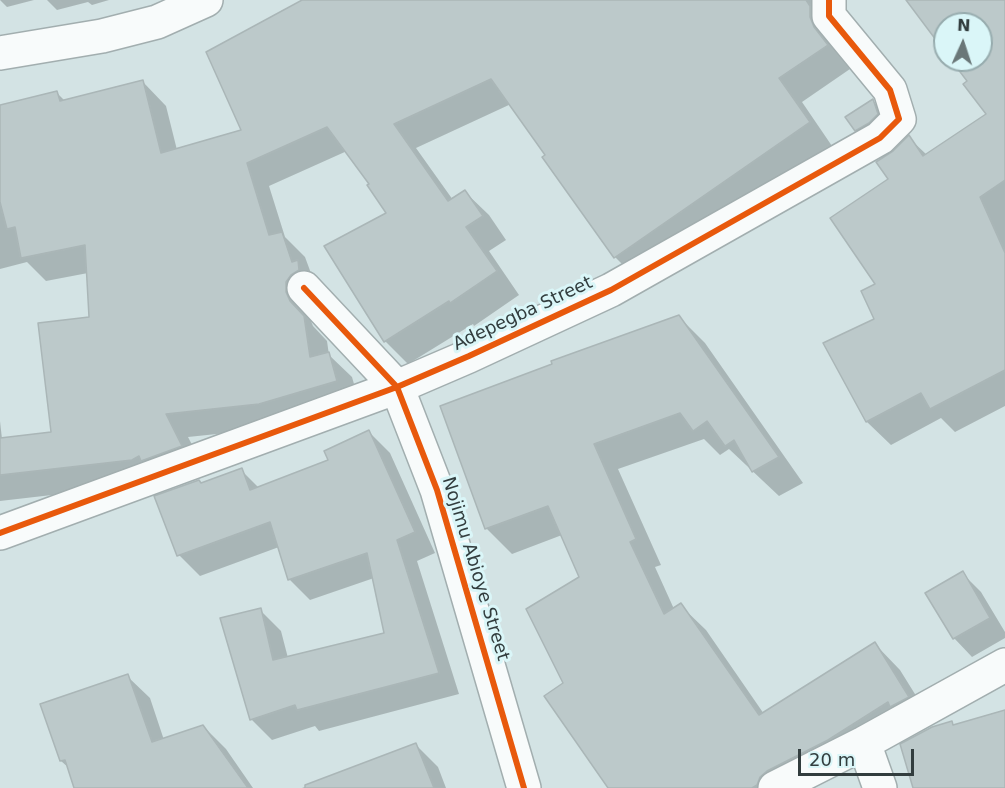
<!DOCTYPE html>
<style>
body{margin:0}
#map{position:relative;width:1005px;height:788px;overflow:hidden;background:#d3e3e4;font-family:"DejaVu Sans",sans-serif}
canvas{display:block}
.north{position:absolute;left:933px;top:12px;width:60px;height:60px;box-sizing:border-box;background:#daf6f8;border:2px solid #97acae;border-radius:50%;rotate:3deg;font-size:16px;font-weight:700;line-height:24px;text-align:center;color:#323d3e}
.north::after{content:'';display:block;margin:auto;width:21px;height:27px;background:#6a7778;clip-path:polygon(50% 0,100% 100%,50% 72%,0 100%)}
.scale{position:absolute;left:798px;top:749px;width:116px;height:27px;box-sizing:border-box;border:3px solid #323d3e;border-top:0;padding-left:8px;font-size:18px;line-height:21px;white-space:nowrap;color:#323d3e;-webkit-text-stroke:4px #daf6f8;paint-order:stroke}
</style>
<div id="map">
<canvas width="1005" height="788"></canvas>
<div class="north">N</div>
<div class="scale">20 m</div>
</div>
<script>
const context = document.querySelector('canvas').getContext('2d');
context.lineJoin = 'round';
function fillPath(path, color) { context.fillStyle = color; context.fill(path, 'evenodd'); }
const poly = rows => new Path2D(rows.map(r => 'M' + r).join(''));
function stroke(path, color, width, dash) { context.strokeStyle = color; context.lineWidth = width; context.lineCap = dash ? 'butt' : 'round'; context.setLineDash(dash || []); context.stroke(path); }
function drawText(font, color, halo, rows, align = 'center') {
  context.font = font + ' "DejaVu Sans",sans-serif'; context.lineWidth = 6; context.setLineDash([]); context.textBaseline = 'middle'; context.strokeStyle = halo; context.fillStyle = color; for (const [text, x, y, turn = 0] of rows) {
    context.save(); context.translate(x, y); context.rotate((+turn || 0) * Math.PI / 180); context.textAlign = isNaN(turn) ? turn : align; if (halo) context.strokeText(text, 0, 0); context.fillText(text, 0, 0); context.restore();
  }
}
fillPath(poly([
 [0,0,34,0,7,7],
 [47,0,109,0,92,5,88,2,57,10],
 [305,0,812,0,833,31,833,41,838,53,850,69,802,102,832,146,638,280,615,257,511,104,416,148,453,200,465,192,489,215,506,240,489,251,519,295,474,326,473,324,408,364,385,341,389,214,371,184,347,151,269,186,285,237,305,257,312,276,309,316,313,326,327,341,329,355,352,377,360,405,284,427,188,437,205,470,156,483,0,501,0,421,2,439,53,433,90,318,88,273,46,281,27,262,0,269,0,107,57,93,65,101,143,82,166,106,177,150,243,131],
 [910,0,1005,0,1005,406,955,432,941,418,891,445,867,422,825,343,876,320,877,285,894,153,909,138,927,155,988,114,969,81,953,60,981,60,981,24,945,24,945,50],
 [873,101,882,110,886,124,865,139,856,130],
 [679,317,705,343,803,483,779,496,729,449,720,455,704,439,618,469,661,565,655,567,674,609,680,605,706,630,764,714,875,644,900,670,933,723,809,788,610,788,565,683,581,577,562,535,512,554,486,528],
 [369,432,390,453,435,553,417,561,459,694,319,731,315,726,272,740,251,719,260,610,281,631,288,658,386,634,374,578,310,600,289,579,279,547,200,576,179,555,202,484,241,470,259,488,330,460],
 [962,573,981,592,1005,632,1005,638,972,657,954,638],
 [127,676,150,698,164,740,203,726,226,749,253,788,75,788,69,768,61,761],
 [416,745,438,767,446,788,302,788]
]), '#0003');
const building = poly([
 [302,0,806,0,810,6,810,17,814,27,828,45,779,78,810,122,614,258,542,157,545,155,491,79,394,124,448,201,465,190,483,216,466,227,497,271,450,303,449,301,384,342,324,246,386,213,367,185,369,184,327,127,247,163,269,235,282,232,292,262,298,260,299,270,291,275,286,282,286,292,290,301,304,316,310,357,329,352,337,381,259,404,166,414,182,446,141,461,139,456,132,460,0,475,0,438,51,432,38,323,89,317,85,245,21,258,15,227,7,229,0,202,0,105,57,91,60,101,143,80,161,153,241,130,206,52,302,0],
 [906,0,1005,0,1005,180,980,197,1005,253,1005,370,930,409,921,393,866,422,823,343,874,319,861,291,875,284,830,218,888,179,876,162,893,151,909,135,923,156,986,114,963,84,967,81,951,60,981,60,981,24,945,24,945,52,906,0],
 [873,99,878,114,869,123,855,131,845,117,873,99],
 [679,315,779,457,752,472,734,440,725,446,707,421,693,431,680,413,594,444,636,539,630,542,664,614,681,603,759,715,875,642,909,697,890,707,888,702,828,740,767,771,760,777,757,785,752,788,608,788,544,696,563,683,526,609,579,577,548,506,485,529,440,406,552,364,551,361,679,315],
 [369,430,415,532,397,540,439,673,297,710,295,705,250,720,220,618,261,608,273,660,384,633,367,553,288,580,270,522,177,556,154,496,199,480,201,483,242,468,250,490,328,460,324,451,369,430],
 [963,571,990,618,953,639,925,593,963,571],
 [128,674,152,742,203,725,248,788,74,788,65,760,60,761,40,704,128,674],
 [1005,710,1005,788,913,788,900,744,932,727,952,721,953,725,1005,710],
 [416,743,434,788,305,788,305,785,416,743]
]);
fillPath(building, '#bcc9ca');
stroke(building, '#aab6b7', 1.5);
const minor = poly([
 [0,53,102,36,157,22,206,0],
 [304,288,397,387,437,490,524,788],
 [0,533,397,387,469,356,611,290,880,138,899,119,890,90,829,16,829,0],
 [864,743,880,788],
 [775,788,864,743,1005,665]
]);
stroke(minor, '#a2aeaf', 36);
stroke(minor, '#f8fbfb', 33);
stroke(poly([
 [304,288,397,387,437,490,524,788],
 [0,533,397,387,469,356,611,290,880,138,899,119,890,90,829,16,829,0]
]), '#e8590c', 6);
drawText('18px', '#323d3e', '#daf6f8', [
 ["Adepegba Street",523,314,-25],
 ["Nojimu Abioye Street",475,569,73]
]);
</script>
